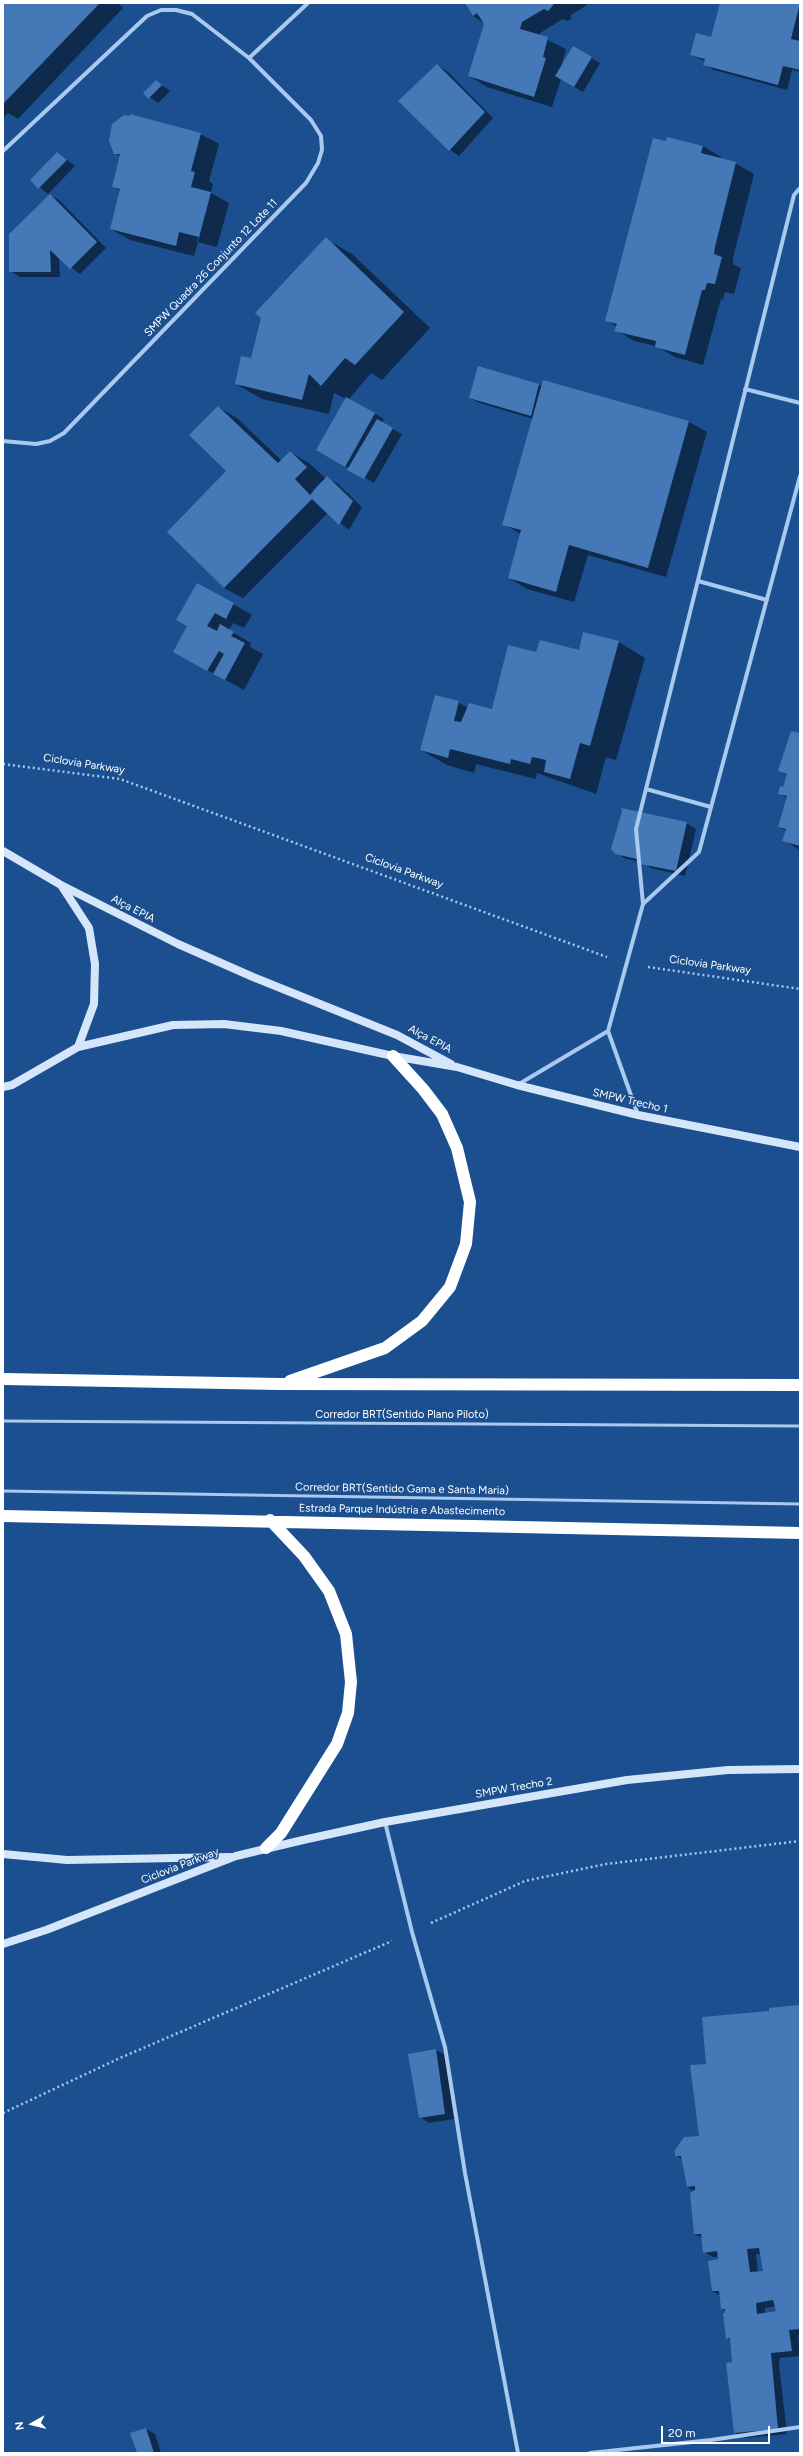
<!DOCTYPE html>
<meta charset="utf-8">
<style>
body{margin:0}
#map{position:relative;width:803px;height:2456px;overflow:hidden;background:#1b4f8f;font-family:Figtree,sans-serif}
canvas{display:block}
.frame{position:absolute;inset:0;border:4px solid #fff;pointer-events:none}
.north{position:absolute;left:12px;top:2404px;width:40px;height:40px;-webkit-text-stroke:3px #1b4f8f;paint-order:stroke;rotate:262deg;font-size:11px;font-weight:700;line-height:16px;text-align:center;color:#fff}
.north::after{content:'';display:block;margin:auto;width:14px;height:18px;background:#fff;clip-path:polygon(50% 0,100% 100%,50% 72%,0 100%)}
.scale{position:absolute;left:661px;top:2426px;width:109px;height:18px;box-sizing:border-box;border:2px solid #fff;border-top:0;padding-left:5px;font-size:12px;line-height:14px;white-space:nowrap;color:#fff;-webkit-text-stroke:3px #1b4f8f;paint-order:stroke}
</style>
<div id="map">
<canvas width="803" height="2456"></canvas>
<div class="frame"></div>
<div class="north">N</div>
<div class="scale">20 m</div>
</div>
<script>
const context = document.querySelector('canvas').getContext('2d');
context.lineJoin = 'round';
function fillPath(path, color) { context.fillStyle = color; context.fill(path, 'evenodd'); }
const poly = rows => new Path2D(rows.map(r => 'M' + r).join(''));
function stroke(path, color, width, dash) { context.strokeStyle = color; context.lineWidth = width; context.lineCap = dash ? 'butt' : 'round'; context.setLineDash(dash || []); context.stroke(path); }
function drawText(font, color, halo, rows, align = 'center') {
  context.font = font + ' Figtree,sans-serif'; context.lineWidth = 3; context.setLineDash([]); context.textBaseline = 'middle'; context.strokeStyle = halo; context.fillStyle = color; for (const [text, x, y, turn = 0] of rows) {
    context.save(); context.translate(x, y); context.rotate((+turn || 0) * Math.PI / 180); context.textAlign = isNaN(turn) ? turn : align; if (halo) context.strokeText(text, 0, 0); context.fillText(text, 0, 0); context.restore();
  }
}
fillPath(poly([
 [3,3,118,3,123,8,18,119,8,113,3,118],
 [466,3,586,3,587,5,571,15,571,19,567,21,563,19,540,33,539,36,566,49,561,67,574,48,600,63,583,92,561,79,552,107,487,87,469,76,485,24,473,16],
 [721,3,800,3,800,72,792,70,787,90,714,70,705,64,705,61,691,55,712,38],
 [437,65,447,71,493,118,459,156,450,150,399,102],
 [156,81,170,91,158,103,144,93],
 [200,134,219,144,209,181,213,184,211,193,229,203,217,247,198,242,194,256,130,240,111,229,121,191,113,186,120,156,115,153],
 [208,196,210,196,198,242,197,242],
 [703,146,721,157,721,159,735,163,754,174,733,258,733,264,741,268,734,294,725,292,723,300,721,299,703,365,675,357,656,346,634,341,616,330,617,327,606,320],
 [58,153,75,166,48,194,31,180],
 [50,195,59,200,106,248,80,274,59,258,60,277,20,277,10,271],
 [326,239,352,254,430,328,382,380,371,373,349,399,384,419,382,423,402,434,374,483,318,450,346,399,334,393,329,414,262,399,236,384],
 [479,368,542,386,689,422,707,432,666,577,588,555,574,602,527,589,509,578,521,534,503,524,533,419,480,403,470,398],
 [218,407,237,418,282,461,290,452,309,463,326,479,327,478,337,483,362,507,349,530,328,513,243,598,224,588,168,532,228,470],
 [321,482,322,483,314,492,313,490],
 [233,604,252,615,244,628,233,623,229,630,251,643,250,647,263,654,244,690,193,662,188,626,178,620],
 [584,634,619,642,645,658,616,760,606,757,596,794,537,773,536,779,476,764,474,773,447,765,421,750,458,702,468,708,492,711,537,653,579,651],
 [800,734,800,850,783,840,786,831,779,827,787,798,779,793,784,788,787,775,780,771],
 [686,823,696,829,685,876,651,868,642,862,626,859,616,853],
 [799,2006,800,2335,798,2335,800,2356,780,2358,779,2365,787,2434,745,2438,735,2433,734,2363,731,2340,727,2338,726,2311,722,2309,721,2296,712,2291,719,2257,713,2257,704,2252,702,2238,695,2234,695,2191,687,2187,682,2159,676,2155,701,2137,707,2064,770,2012,770,2009],
 [756,2254,761,2254,764,2271,758,2272],
 [776,2306,777,2311,765,2313,765,2308],
 [436,2050,445,2055,454,2119,429,2123,420,2117],
 [146,2429,155,2434,161,2453,136,2453,132,2434]
]), '#0007');
fillPath(poly([
 [3,3,100,3,3,104],
 [465,3,555,3,548,11,544,9,522,22,520,29,548,37,543,57,546,58,534,97,468,76,484,24,477,13,473,16],
 [720,3,800,3,791,39,800,41,800,70,783,66,778,85,703,65,705,59,690,55,696,33,711,37],
 [573,46,592,57,574,87,555,76],
 [437,64,485,112,449,151,398,101],
 [156,80,162,85,148,99,143,93],
 [130,114,201,133,191,171,195,172,191,187,211,192,199,237,179,232,176,246,110,229,120,189,112,187,120,154,114,154,109,141,112,124,124,115,130,116],
 [667,137,703,146,701,153,736,162,715,247,714,254,722,257,715,284,707,283,705,290,702,290,685,355,655,347,656,341,614,331,617,324,605,321,653,138,666,141],
 [57,152,67,160,38,189,30,180],
 [50,194,97,242,70,269,50,250,51,272,9,272,9,234],
 [326,237,404,312,355,365,345,358,321,386,309,374,302,400,235,384,241,356,251,358,261,318,255,313],
 [478,366,539,384,531,416,469,398],
 [543,380,689,421,648,568,569,545,556,592,508,578,521,530,502,525],
 [346,397,375,413,345,467,316,450],
 [218,406,278,463,290,451,307,467,295,479,310,495,327,476,353,501,339,525,312,499,224,588,167,532,226,471,189,435],
 [377,419,393,428,364,479,347,470],
 [197,583,234,603,226,619,215,613,207,626,217,631,220,624,234,632,231,636,245,643,225,680,213,674,224,654,219,651,207,671,173,652,187,626,176,620],
 [583,632,619,641,590,746,580,743,570,779,544,772,546,760,532,757,530,764,511,759,510,764,450,749,448,758,420,750,435,695,459,701,454,721,461,722,469,703,492,709,508,645,536,652,540,640,579,650],
 [791,731,800,733,800,846,782,841,786,829,778,827,787,796,778,794,780,786,783,787,787,774,778,771],
 [621,808,687,822,676,871,640,864,641,860,615,854,611,849,622,811],
 [799,2005,800,2329,789,2330,792,2351,771,2353,778,2429,734,2433,726,2363,732,2362,730,2338,726,2339,723,2313,725,2313,725,2309,721,2309,719,2291,712,2291,708,2261,718,2259,717,2251,703,2253,701,2234,694,2234,690,2193,695,2190,695,2186,687,2187,681,2156,675,2156,675,2150,684,2137,699,2136,690,2065,706,2064,702,2017,769,2011,769,2008],
 [759,2248,763,2271,750,2272,747,2249],
 [773,2300,776,2311,757,2314,756,2303],
 [436,2049,445,2114,419,2118,408,2054],
 [146,2428,154,2453,137,2453,130,2433]
]), '#4478b7');
stroke(poly([
 [3,764,120,779,607,957],
 [648,967,800,989],
 [431,1923,525,1881,606,1864,800,1841],
 [3,2113,120,2058,392,1941]
]), '#a9c9ee', 2.5, [2, 3]);
stroke(poly([
 [3,1421,800,1426],
 [3,1491,800,1504]
]), '#a9c9ee', 3);
stroke(poly([
 [249,58,308,3],
 [3,151,147,16,161,10,176,10,192,14,249,58,311,120,321,136,322,150,318,163,306,183,64,433,50,441,36,444,3,441],
 [745,389,800,403],
 [698,581,767,600],
 [646,789,711,807],
 [643,904,699,852,800,476],
 [519,1084,608,1031],
 [638,1115,608,1031,643,904,636,829,794,195,800,188],
 [385,1822,412,1932,445,2047,465,2173,518,2453],
 [590,2453,711,2440,800,2427]
]), '#a9c9ee', 4);
stroke(poly([
 [3,851,61,885,89,928,95,964,94,1004,78,1047,12,1085,3,1087],
 [61,885,178,944,253,977,397,1035,451,1064],
 [78,1047,173,1025,224,1024,281,1031,393,1056,457,1067,517,1085,638,1115,800,1147],
 [3,1854,67,1860,230,1857],
 [3,1944,46,1930,236,1856,303,1840,385,1822,627,1780,728,1770,800,1769]
]), '#d6e6fa', 8);
stroke(poly([
 [3,1379,280,1384,800,1385],
 [290,1381,385,1348,422,1321,450,1287,466,1244,470,1202,457,1148,442,1114,423,1089,393,1056],
 [3,1516,800,1533],
 [266,1848,281,1833,337,1744,348,1713,351,1682,346,1634,329,1591,304,1556,270,1520]
]), '#fff', 12);
drawText('11px', '#fff', '#1b4f8f', [
 ["SMPW Quadra 26 Conjunto 12 Lote 11",211,268,-46],
 ["Ciclovia Parkway",84,764,9],
 ["Ciclovia Parkway",404,871,20],
 ["Alça EPIA",133,909,27],
 ["Ciclovia Parkway",710,965,8],
 ["Alça EPIA",430,1039,28],
 ["SMPW Trecho 1",630,1101,13],
 ["Corredor BRT(Sentido Plano Piloto)",402,1415],
 ["Corredor BRT(Sentido Gama e Santa Maria)",402,1489,1],
 ["Estrada Parque Indústria e Abastecimento",402,1510,1],
 ["SMPW Trecho 2",514,1788,-10],
 ["Ciclovia Parkway",180,1866,-21]
]);
</script>
